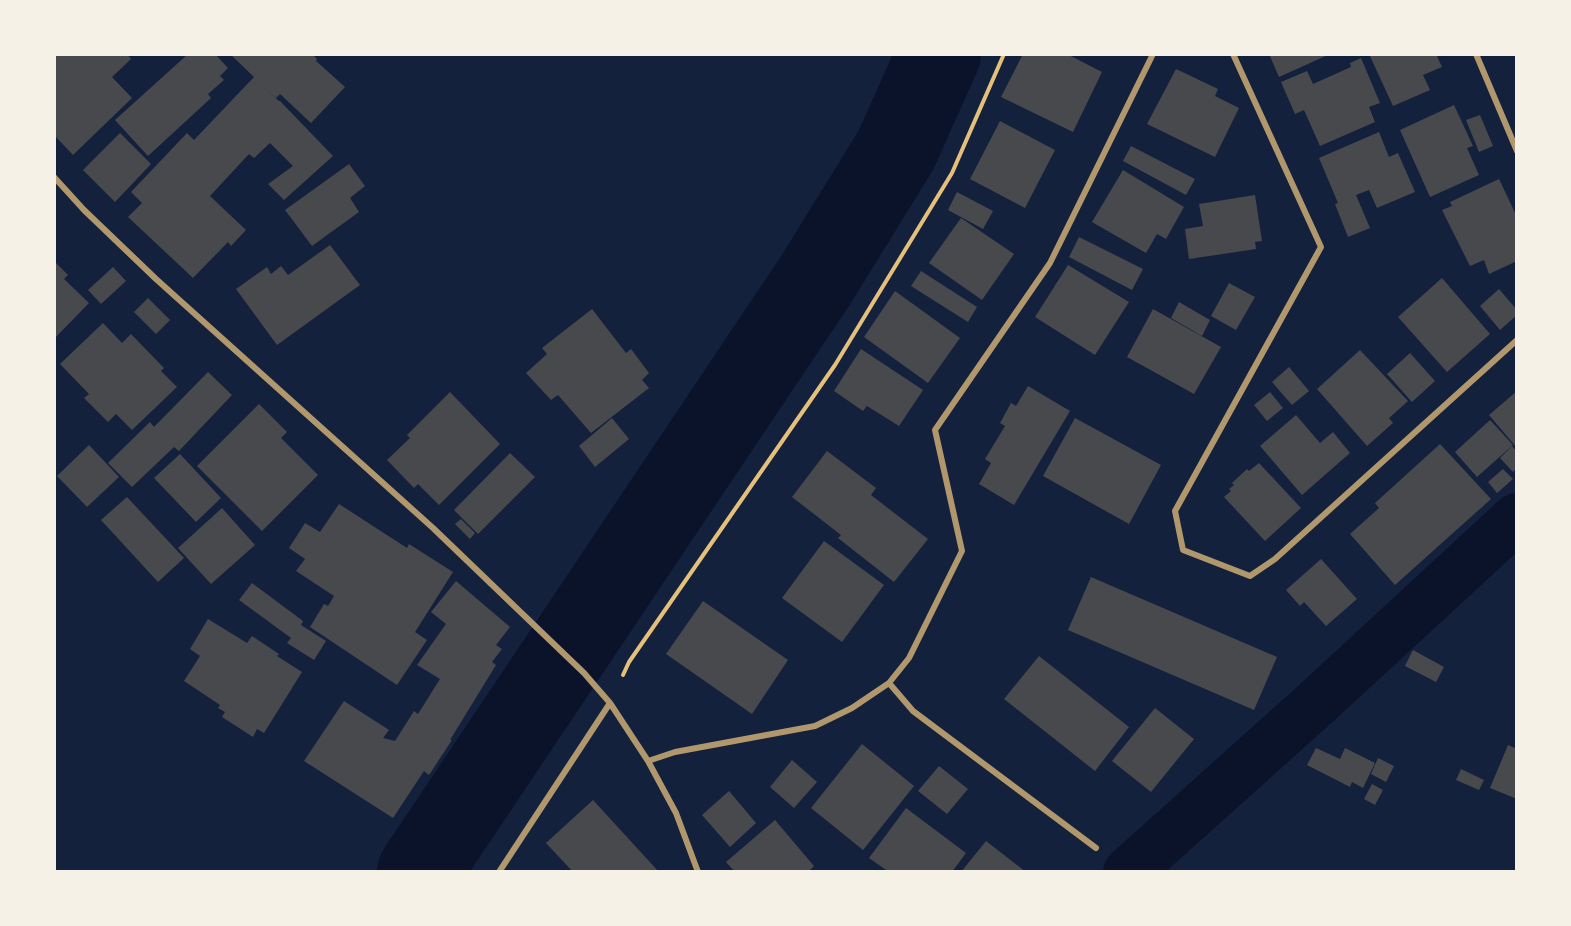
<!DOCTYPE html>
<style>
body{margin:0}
#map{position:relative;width:1571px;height:926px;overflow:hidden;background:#14213d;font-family:Helvetica,sans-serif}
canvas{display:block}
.frame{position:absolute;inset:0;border:56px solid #f6f1e7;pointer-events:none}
</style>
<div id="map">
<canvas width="1571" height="926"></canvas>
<div class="frame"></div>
</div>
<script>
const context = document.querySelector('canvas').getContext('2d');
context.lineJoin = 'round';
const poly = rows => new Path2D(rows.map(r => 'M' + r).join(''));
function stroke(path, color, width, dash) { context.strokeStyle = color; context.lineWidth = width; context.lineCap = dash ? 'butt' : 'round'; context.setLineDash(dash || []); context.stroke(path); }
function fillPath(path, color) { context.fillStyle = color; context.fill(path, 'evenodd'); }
stroke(poly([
 [1128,872,1312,707,1517,518]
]), '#0b132b', 50);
stroke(poly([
 [419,872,817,278,896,150,939,54]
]), '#0b132b', 84);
fillPath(poly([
 [54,54,127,54,131,59,112,77,132,98,73,155,54,135],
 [188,54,215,54,228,68,220,76,224,80,208,94,211,98,148,156,115,120],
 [230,54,312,54,317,59,316,61,345,87,311,123,280,94,276,98,260,84,279,101,280,101,333,156,284,200,268,184,293,166,270,143,254,158,249,154,210,196,246,230,231,246,228,242,193,278,128,217,142,203,131,192,187,133,194,140,254,77],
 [1023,54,1067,54,1102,72,1073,132,1001,97],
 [1269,54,1330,54,1279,77],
 [1369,54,1436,54,1442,67,1423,75,1430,90,1393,106],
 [1361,58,1380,103,1369,107,1375,122,1320,146,1304,110,1295,114,1281,82,1307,71,1313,84,1351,67,1350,63],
 [1176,69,1218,89,1215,96,1239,108,1215,157,1147,124],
 [1454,105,1473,146,1467,148,1479,175,1430,197,1400,130],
 [1480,115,1493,146,1479,152,1466,120],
 [1000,121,1055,150,1025,208,970,179],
 [1379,132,1389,157,1398,153,1415,192,1377,208,1369,190,1356,195,1370,228,1348,237,1335,204,1338,203,1319,158],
 [120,133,151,164,115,202,83,170],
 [1131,146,1195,179,1186,195,1123,161],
 [349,164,365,186,350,198,359,212,312,246,285,210],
 [1123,170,1184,207,1166,239,1157,234,1146,253,1092,222],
 [1499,179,1517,217,1517,261,1489,274,1484,260,1470,266,1442,210,1452,206,1450,202],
 [957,192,993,211,983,229,948,210],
 [1255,195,1262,241,1255,242,1256,249,1189,259,1185,229,1203,226,1199,204],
 [961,218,1014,254,982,300,929,263],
 [1079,237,1143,269,1132,290,1069,257],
 [330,245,360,285,277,345,236,289,267,267,271,274,281,266,288,275],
 [54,261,68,275,64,279,89,303,54,339],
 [1068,265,1129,302,1095,355,1035,317],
 [113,267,126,281,101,304,88,290],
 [921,271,977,307,968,322,911,286],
 [1442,278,1490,334,1447,372,1398,317],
 [1229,283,1255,297,1236,330,1211,316],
 [1499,289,1517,310,1517,315,1500,330,1480,306],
 [895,291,960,338,928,383,864,337],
 [148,298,170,320,156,334,134,312],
 [1179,302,1210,320,1202,336,1171,318],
 [592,309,626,353,631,349,649,373,642,380,649,388,591,433,558,395,551,400,526,373,547,354,542,348],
 [1153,309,1221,347,1194,394,1127,357],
 [103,323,122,343,131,334,164,368,161,371,177,387,132,430,116,414,108,422,84,398,89,394,60,364],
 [861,349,923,390,899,426,867,406,863,411,834,391],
 [1360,350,1408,401,1389,418,1393,423,1367,446,1317,389],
 [1410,353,1435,381,1412,402,1387,374],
 [1289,367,1309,391,1292,405,1272,382],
 [208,372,232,395,179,451,174,447,132,487,108,463,150,422,154,427],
 [1028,386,1070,411,1014,505,979,484,991,463,985,459,1005,426,1000,423,1011,403,1016,406],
 [1517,391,1517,448,1489,415],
 [450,392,500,444,439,505,418,484,414,488,387,460,410,438,407,435],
 [1270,392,1283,408,1267,421,1254,405],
 [259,404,287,432,281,438,318,475,262,531,197,466],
 [1296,415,1320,443,1333,432,1350,453,1302,495,1260,446],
 [612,418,629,439,595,467,579,446],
 [1075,418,1161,465,1129,524,1043,476],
 [1490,420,1513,445,1477,477,1455,452],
 [1440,444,1491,499,1395,585,1350,534,1379,508,1375,503],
 [89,445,119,477,87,507,57,476],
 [1512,446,1517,452,1517,468,1513,472,1500,458],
 [827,451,876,488,871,495,928,539,894,582,838,538,841,535,792,497],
 [510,453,535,477,478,534,454,510],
 [180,454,221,498,196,522,154,478],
 [1259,463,1301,508,1265,541,1224,497,1231,491,1229,489,1234,485,1232,483,1247,469,1249,471],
 [1503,469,1513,479,1497,493,1488,482],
 [127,497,184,558,158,582,101,520],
 [339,504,407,548,409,544,453,572,415,632,427,640,397,685,310,627,324,604,328,606,334,596,296,571,305,559,289,548,305,523,320,532],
 [222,508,255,545,211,584,178,548],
 [461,519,475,533,470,539,455,524],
 [824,541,884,585,842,642,782,598],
 [1321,559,1357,599,1326,626,1304,602,1300,606,1286,590],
 [1091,577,1277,657,1254,710,1068,630],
 [456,581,510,627,496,645,502,649,492,662,496,665,450,740,452,740,429,775,424,771,393,818,304,761,344,701,389,730,383,738,395,741,414,711,418,714,440,679,417,665,446,624,431,612],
 [252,583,303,621,301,625,326,641,314,660,287,643,291,638,239,600],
 [703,601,788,660,752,714,666,654],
 [208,619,247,643,252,636,279,654,277,656,302,672,264,733,257,729,253,737,222,717,225,712,218,708,220,705,184,681,200,656,190,649],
 [1413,650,1444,667,1436,682,1405,666],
 [1039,656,1129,727,1095,771,1004,699],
 [1155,708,1194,739,1151,792,1112,761],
 [862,744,914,786,863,850,811,808],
 [1508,745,1517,749,1517,799,1490,788],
 [1316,748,1340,759,1345,748,1375,763,1363,788,1352,782,1350,787,1307,765],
 [1378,758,1394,766,1386,782,1371,774],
 [792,760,817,782,794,808,770,787],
 [939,766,968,789,947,814,918,791],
 [1461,769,1484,780,1479,790,1456,780],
 [1372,784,1383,790,1375,805,1364,799],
 [729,791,756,823,730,847,702,815],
 [593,800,659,872,573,872,546,843],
 [906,808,966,853,952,872,889,872,869,858],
 [775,820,814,866,808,872,735,872,726,862],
 [986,841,1026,872,961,872]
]), '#48494c');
stroke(poly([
 [623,675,629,662,835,365,952,173,1004,54]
]), '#e5c07b', 4);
stroke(poly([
 [1233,54,1321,247,1175,511,1183,550,1250,576,1275,559,1517,340],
 [1476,54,1517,151],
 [54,177,84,210,156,279,433,528,584,673,610,703,648,761,676,813,698,872],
 [889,683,913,711,1096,848],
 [648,761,675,752,815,726,852,708,889,683,909,658,962,551,935,430,1050,263,1153,54],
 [499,872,610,703]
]), '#b1986c', 6);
</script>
